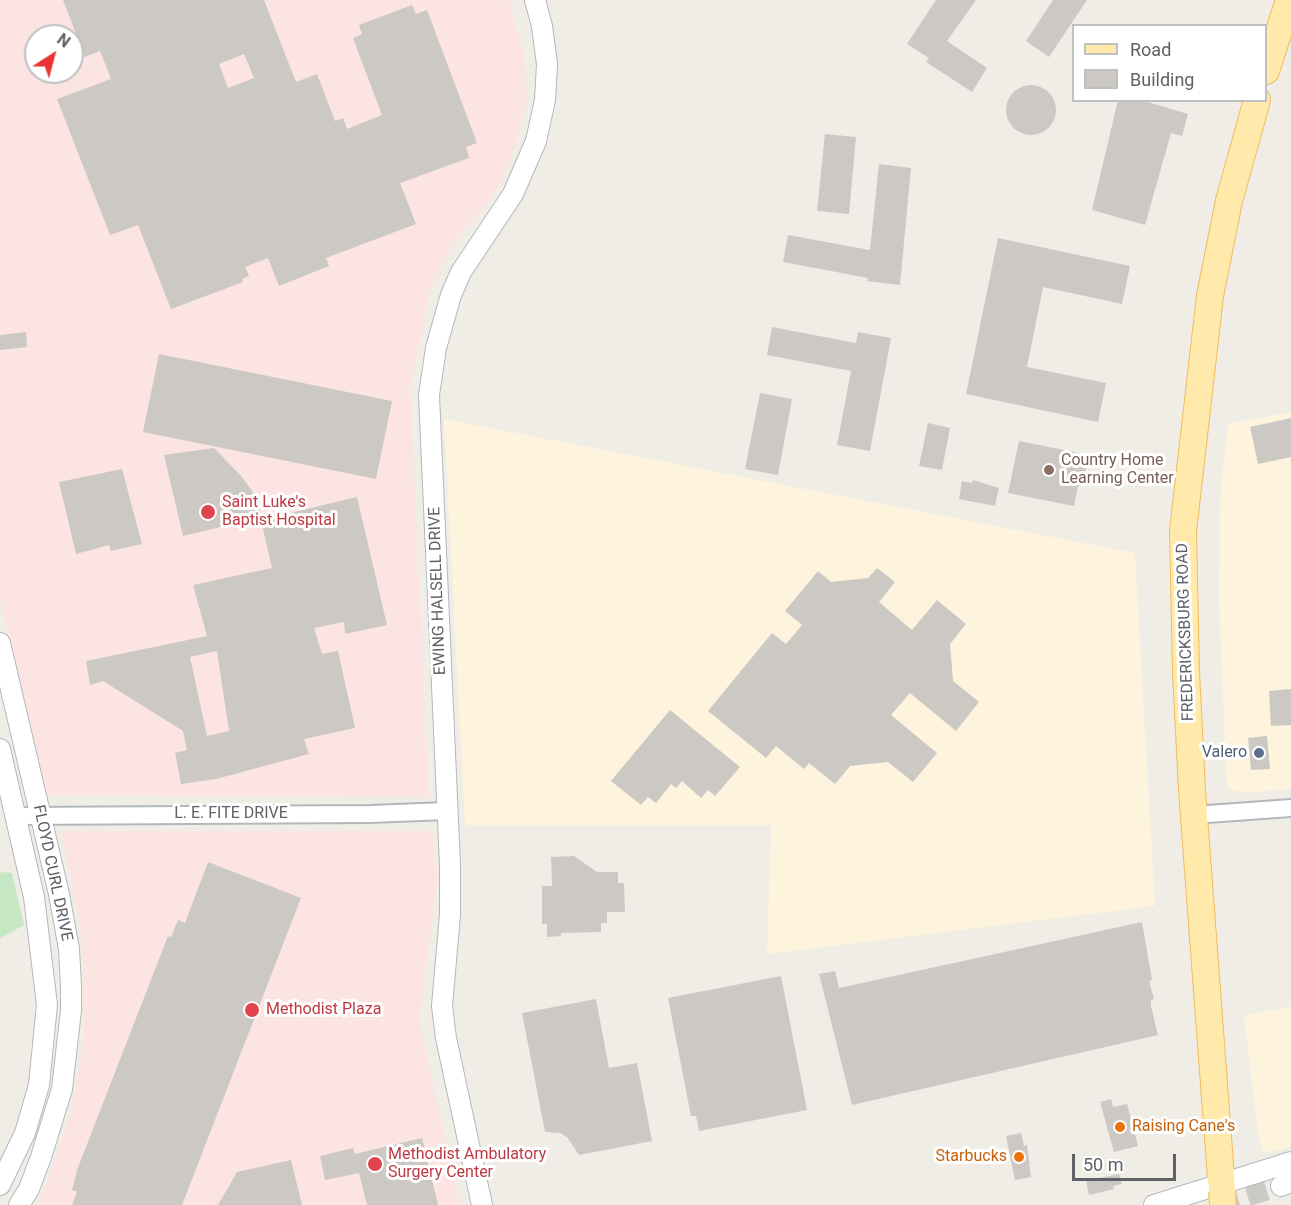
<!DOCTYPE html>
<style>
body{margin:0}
#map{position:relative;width:1291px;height:1205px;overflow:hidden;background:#f0ede6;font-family:Roboto,sans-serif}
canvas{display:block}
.legend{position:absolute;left:1072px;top:24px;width:195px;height:78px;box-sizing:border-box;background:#fff;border:2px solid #bfc0c2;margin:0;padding:8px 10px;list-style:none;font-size:18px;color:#5e6266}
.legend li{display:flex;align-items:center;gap:12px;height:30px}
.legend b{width:30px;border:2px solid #bfc0c2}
.north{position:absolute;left:24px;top:24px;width:60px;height:60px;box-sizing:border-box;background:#fff;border:2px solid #bfc0c2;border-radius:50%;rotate:36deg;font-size:16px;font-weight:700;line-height:24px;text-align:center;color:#5e6266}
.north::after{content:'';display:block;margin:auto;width:21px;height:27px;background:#e93335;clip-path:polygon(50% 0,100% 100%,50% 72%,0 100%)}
.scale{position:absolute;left:1072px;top:1154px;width:104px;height:27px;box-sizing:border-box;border:3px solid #5e6266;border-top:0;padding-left:8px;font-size:18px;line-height:21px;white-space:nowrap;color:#5e6266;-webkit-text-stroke:4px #fff;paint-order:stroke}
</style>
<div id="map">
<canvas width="1291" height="1205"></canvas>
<ul class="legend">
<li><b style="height:8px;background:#ffeaac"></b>Road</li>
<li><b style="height:16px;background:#ccc8c3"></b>Building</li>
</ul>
<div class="north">N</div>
<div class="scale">50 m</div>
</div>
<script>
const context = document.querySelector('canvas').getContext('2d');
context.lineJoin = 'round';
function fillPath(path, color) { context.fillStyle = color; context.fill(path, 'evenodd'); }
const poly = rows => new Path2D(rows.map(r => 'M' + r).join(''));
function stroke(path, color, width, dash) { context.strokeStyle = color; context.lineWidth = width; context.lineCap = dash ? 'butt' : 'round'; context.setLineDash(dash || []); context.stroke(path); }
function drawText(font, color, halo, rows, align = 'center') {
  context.font = font + ' Roboto,sans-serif'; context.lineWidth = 6; context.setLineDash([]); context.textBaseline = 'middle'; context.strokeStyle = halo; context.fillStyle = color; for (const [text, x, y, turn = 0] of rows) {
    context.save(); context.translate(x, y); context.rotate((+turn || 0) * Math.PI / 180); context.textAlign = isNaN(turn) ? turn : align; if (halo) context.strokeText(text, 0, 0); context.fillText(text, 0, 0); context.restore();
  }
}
fillPath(poly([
 [1291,412,1291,789,1246,793,1227,789,1219,602,1220,498,1228,424],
 [444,419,1135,553,1155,906,767,954,771,825,465,825],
 [1291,1006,1291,1147,1263,1153,1258,1133,1244,1016]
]), '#fef3dd');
fillPath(poly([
 [0,0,509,0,524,55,527,101,510,163,490,200,454,243,431,287,410,387,429,797,40,795,0,599],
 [36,36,72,36,72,72,36,72],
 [61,831,432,831,438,877,419,1020,460,1205,39,1205,71,1113,84,1037,83,956,79,920]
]), '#fce4e3');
fillPath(poly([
 [0,872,12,873,24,925,0,938]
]), '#c6e7c3');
fillPath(poly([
 [63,0,264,0,296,82,317,74,335,121,343,118,347,129,382,115,353,38,362,34,359,25,412,5,416,14,427,10,477,143,466,147,469,158,400,183,416,224,326,258,329,266,279,286,268,258,245,267,249,276,242,279,243,282,171,309,138,225,110,235,57,99,111,79,100,51,85,57],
 [244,54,254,78,228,88,219,64],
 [936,0,976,0,947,41,987,68,972,92,926,62,929,58,907,44],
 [1053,0,1087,0,1049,57,1026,41],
 '1006 110a25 25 0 1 1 50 0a25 25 0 1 1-50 0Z',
 [1118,100,1141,100,1188,114,1182,136,1171,133,1145,225,1092,210],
 [825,134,856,137,849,214,817,211],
 [879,164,911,168,900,285,867,281,868,278,783,262,788,235,870,250],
 [998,238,1130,266,1122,304,1043,287,1027,367,1106,383,1098,422,966,394],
 [772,327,856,343,858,332,891,338,870,451,837,445,851,371,767,355],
 [26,332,27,347,0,350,0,335],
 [159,354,392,401,376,479,143,432],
 [760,393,792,399,778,475,745,469],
 [1291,418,1291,457,1258,464,1250,427],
 [928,423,950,428,942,470,919,466],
 [1019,441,1089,455,1082,486,1078,486,1074,506,1008,493],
 [214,448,242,477,255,495,252,501,258,504,262,517,183,536,164,455],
 [122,469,142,544,111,551,109,545,76,554,59,482],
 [973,480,999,488,995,506,959,499,962,481,972,483],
 [357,497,387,625,345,634,344,622,314,628,322,654,338,651,355,728,304,739,309,754,216,779,181,784,175,753,187,750,183,731,103,681,90,685,86,661,207,636,193,585,272,568,261,520],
 [217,651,229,731,207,736,190,657],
 [877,568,895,582,879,602,912,630,937,600,966,624,950,644,953,681,979,702,956,731,910,693,891,715,937,753,913,782,888,762,850,766,835,784,809,763,804,769,776,746,766,758,708,711,772,633,786,644,802,625,785,611,818,571,831,582,868,578],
 [1291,689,1291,725,1271,726,1269,691],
 [670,710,740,767,715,796,708,790,701,798,682,781,676,788,671,784,656,803,648,797,641,805,611,781],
 [1267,736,1270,769,1251,770,1248,738],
 [574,856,597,872,618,872,618,883,624,883,625,912,607,912,607,923,601,923,601,932,561,933,561,936,547,937,547,924,542,924,542,886,552,886,551,857],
 [208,862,301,898,182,1205,72,1205,77,1192,72,1190,77,1170,168,936,171,937,178,920,185,923],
 [1142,922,1152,980,1149,981,1154,999,1151,1000,1151,1006,1158,1035,852,1105,819,974,835,971,839,988],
 [781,976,807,1110,699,1131,696,1116,691,1116,668,998],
 [596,999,609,1068,637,1063,652,1141,579,1155,567,1137,560,1133,545,1132,522,1013],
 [1111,1099,1113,1107,1127,1104,1138,1146,1114,1152,1100,1102],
 [1021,1133,1024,1146,1027,1145,1031,1177,1015,1180,1006,1136],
 [422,1138,438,1205,367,1205,359,1173,325,1180,320,1156,353,1148,355,1154],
 [291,1160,302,1205,218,1205,237,1172],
 [1119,1174,1122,1184,1113,1186,1114,1189,1089,1195,1086,1181]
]), '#ccc8c3');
stroke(poly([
 [1219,1205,1281,1186]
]), '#cccac6', 20, [20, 10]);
const minor = poly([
 [1194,815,1291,808],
 [15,816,370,814,447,811]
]);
const tertiary = poly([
 [0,643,59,894,69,949,71,986,71,1010,62,1089,41,1157,29,1189,19,1205],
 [0,749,34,897,47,1005,39,1085,25,1133,0,1185],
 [1281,1186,1291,1182],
 [482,1205,446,1038,442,1006,450,915,450,865,429,395,436,348,451,295,461,272,513,194,536,141,545,100,547,64,542,26,535,0],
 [1154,1205,1291,1162]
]);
const primary = poly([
 [1266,71,1289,0],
 [1222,1191,1192,790,1186,672,1183,531,1210,296,1229,201,1257,100]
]);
stroke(minor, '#b3b7bb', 20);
stroke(tertiary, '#b3b7bb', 22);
stroke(primary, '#f1bb5e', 28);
stroke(minor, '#fff', 16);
stroke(tertiary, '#fff', 20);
stroke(primary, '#ffeaac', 26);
const primaryBridge = poly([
 [1222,1191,1223,1205]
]);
stroke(primaryBridge, '#f1bb5e', 28, []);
stroke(primaryBridge, '#ffeaac', 26);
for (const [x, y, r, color] of [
 [1049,470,6,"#8d6e63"],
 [208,512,8,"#e0444e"],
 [1259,753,6,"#5c6f8a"],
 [252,1010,8,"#e0444e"],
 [1120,1127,6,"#e8710a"],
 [1019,1157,6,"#e8710a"],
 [375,1164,8,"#e0444e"]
]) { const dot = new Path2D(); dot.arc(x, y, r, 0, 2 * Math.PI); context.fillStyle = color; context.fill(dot); stroke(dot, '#fff', 2); }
drawText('16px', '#785e54', '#fff', [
 ["Country Home",1061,461],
 ["Learning Center",1061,479]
], 'left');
drawText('16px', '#be3a42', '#fff', [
 ["Saint Luke's",222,503],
 ["Baptist Hospital",222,521],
 ["Methodist Plaza",266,1010],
 ["Methodist Ambulatory",388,1155],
 ["Surgery Center",388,1173]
], 'left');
drawText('16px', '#5e6266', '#fff', [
 ["EWING HALSELL DRIVE",438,591,-92],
 ["FREDERICKSBURG ROAD",1186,632,-92],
 ["L. E. FITE DRIVE",231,814],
 ["FLOYD CURL DRIVE",52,873,78]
]);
drawText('16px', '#4e5e75', '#fff', [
 ["Valero",1247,753]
], 'right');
drawText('16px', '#c56008', '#fff', [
 ["Raising Cane's",1132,1127],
 ["Starbucks",1007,1157,"right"]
], 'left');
</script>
